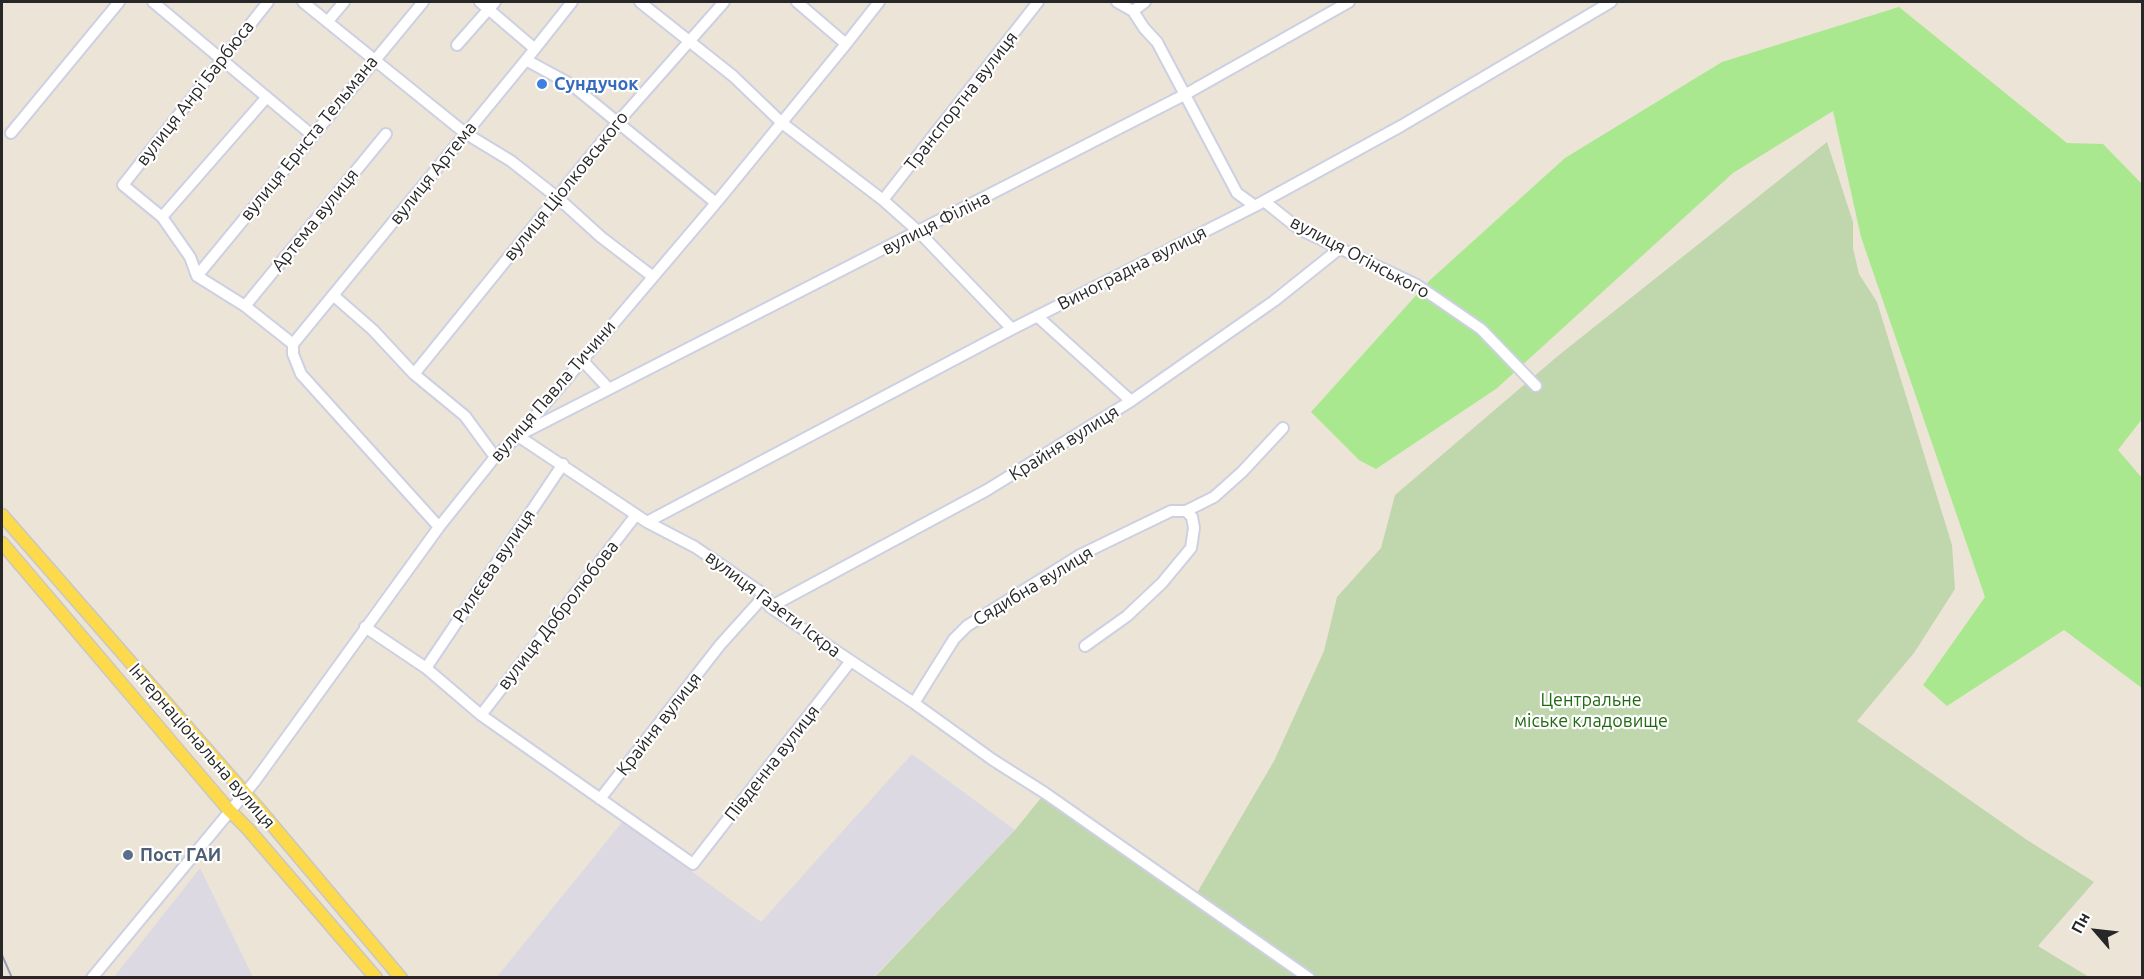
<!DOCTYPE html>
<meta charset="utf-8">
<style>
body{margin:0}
#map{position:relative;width:2144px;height:979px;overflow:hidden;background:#ece4d7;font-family:Ubuntu,sans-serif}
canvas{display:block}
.frame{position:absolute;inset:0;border:3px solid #272727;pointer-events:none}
.north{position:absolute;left:2066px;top:901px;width:60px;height:60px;-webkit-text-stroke:4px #fff;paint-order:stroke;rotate:298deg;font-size:16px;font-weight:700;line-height:24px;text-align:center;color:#272727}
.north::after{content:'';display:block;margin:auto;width:21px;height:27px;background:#272727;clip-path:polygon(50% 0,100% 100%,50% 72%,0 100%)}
</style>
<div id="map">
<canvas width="2144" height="979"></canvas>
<div class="frame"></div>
<div class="north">Пн</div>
</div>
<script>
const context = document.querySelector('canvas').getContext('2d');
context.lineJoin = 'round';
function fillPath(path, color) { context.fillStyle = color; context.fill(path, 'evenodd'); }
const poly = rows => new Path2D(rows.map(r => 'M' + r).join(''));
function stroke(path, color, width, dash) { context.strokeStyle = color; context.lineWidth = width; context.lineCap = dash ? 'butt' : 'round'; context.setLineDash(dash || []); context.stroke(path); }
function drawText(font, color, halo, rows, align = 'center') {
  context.font = font + ' Ubuntu,sans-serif'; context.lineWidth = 4.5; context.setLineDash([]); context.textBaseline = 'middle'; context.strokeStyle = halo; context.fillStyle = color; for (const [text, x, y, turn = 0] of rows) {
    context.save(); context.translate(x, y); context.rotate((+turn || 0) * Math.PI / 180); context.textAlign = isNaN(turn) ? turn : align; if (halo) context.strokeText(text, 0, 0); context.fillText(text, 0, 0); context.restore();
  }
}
fillPath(poly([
 [912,754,1015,830,874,977,496,978,623,821,761,922],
 [200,868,253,977,114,977]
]), '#dcd9e3');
fillPath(poly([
 [1899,7,2067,143,2103,144,2142,184,2142,419,2118,450,2142,478,2142,688,2064,630,1947,706,1923,685,1985,597,1861,237,1833,111,1733,173,1496,389,1376,469,1359,460,1311,412,1429,281,1565,158,1722,62]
]), '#a9e88e');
fillPath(poly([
 [1827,142,1853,222,1853,248,1859,274,1877,302,1952,545,1955,589,1914,653,1857,721,2027,840,2094,882,2038,946,2089,977,874,978,1015,830,1045,793,1194,898,1274,761,1324,651,1337,597,1381,548,1395,495,1559,355]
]), '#c0d7ad');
const minor = poly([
 [153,2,312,135],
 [268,2,123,185,162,217,190,257,197,276,245,306,293,344],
 [303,2,465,133,511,161,558,198,601,237,652,276],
 [480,2,535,49],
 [640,2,733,76,782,123,883,200,919,232,1012,329],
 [797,2,846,44],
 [1117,2,1133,11,1144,28,1157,42,1237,193,1255,206],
 [1133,11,1145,2],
 [328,21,344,2],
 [457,45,495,2],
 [526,60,572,85,716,203],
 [11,133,119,2],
 [883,200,1038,2],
 [1264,201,1299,229,1417,285,1481,329,1536,386],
 [162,217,266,98],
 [197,276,423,2],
 [333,295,373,330,414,374,465,416,495,457],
 [245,306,386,134],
 [1037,316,1131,401],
 [293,344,526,60,572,2],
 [293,344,293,354,301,374,439,527],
 [582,360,609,389],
 [414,374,618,122,724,2],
 [523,433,1186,94,1349,2],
 [518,436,647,522,695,547,765,595,770,607,914,703,993,760,1045,793,1309,978],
 [647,522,1012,329,1255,206,1401,126,1611,2],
 [770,607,987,490,1131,401,1274,301,1339,249],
 [365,627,426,668,481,715,693,864,850,662],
 [1085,646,1127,616,1162,583,1191,548,1194,528,1192,517,1186,511],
 [426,668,563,464],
 [914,703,954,639,967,626,1080,555,1171,511,1186,511,1214,497,1242,472,1283,428],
 [481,715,636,515],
 [600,799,720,645,765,595],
 [92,978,255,781,439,527,495,457,518,436,716,203,846,44,879,2]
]);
const major = poly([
 [2,515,263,814,401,978],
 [2,543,229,810,248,829,376,978]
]);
stroke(minor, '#ccd0e2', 14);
stroke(major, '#c7c7c7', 15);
stroke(minor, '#fff', 10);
stroke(major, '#fdda4b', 12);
stroke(poly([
 [2,955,12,978]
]), '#9a9db4', 2);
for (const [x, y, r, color] of [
 [542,84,6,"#3f7fe0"],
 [128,855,6,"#5c6f8a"]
]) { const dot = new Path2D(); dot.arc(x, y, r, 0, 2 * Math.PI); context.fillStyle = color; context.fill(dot); stroke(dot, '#fff', 2); }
drawText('bold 18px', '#366cbe', '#fff', [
 ["Сундучок",554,84]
], 'left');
drawText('18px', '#272727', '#fff', [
 ["вулиця Анрі Барбюса",195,93,-52],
 ["Транспортна вулиця",961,101,-52],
 ["вулиця Ернста Тельмана",309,138,-51],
 ["вулиця Артема",433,173,-51],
 ["вулиця Ціолковського",566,186,-51],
 ["Артема вулиця",315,220,-51],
 ["вулиця Філіна",936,223,-27],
 ["вулиця Огінського",1360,257,28],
 ["Виноградна вулиця",1132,268,-27],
 ["вулиця Павла Тичини",553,391,-49],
 ["Крайня вулиця",1064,443,-32],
 ["Рилєєва вулиця",494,566,-56],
 ["Сядибна вулиця",1033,586,-31],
 ["вулиця Газети Іскра",773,604,37],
 ["вулиця Добролюбова",558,615,-52],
 ["Крайня вулиця",659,724,-52],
 ["Інтернаціональна вулиця",202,746,49],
 ["Південна вулиця",772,763,-52]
]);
drawText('18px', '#216913', '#fff', [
 ["Центральне",1591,700],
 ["міське кладовище",1591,721]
]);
drawText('bold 18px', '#4e5e75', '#fff', [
 ["Пост ГАИ",140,855]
], 'left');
</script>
